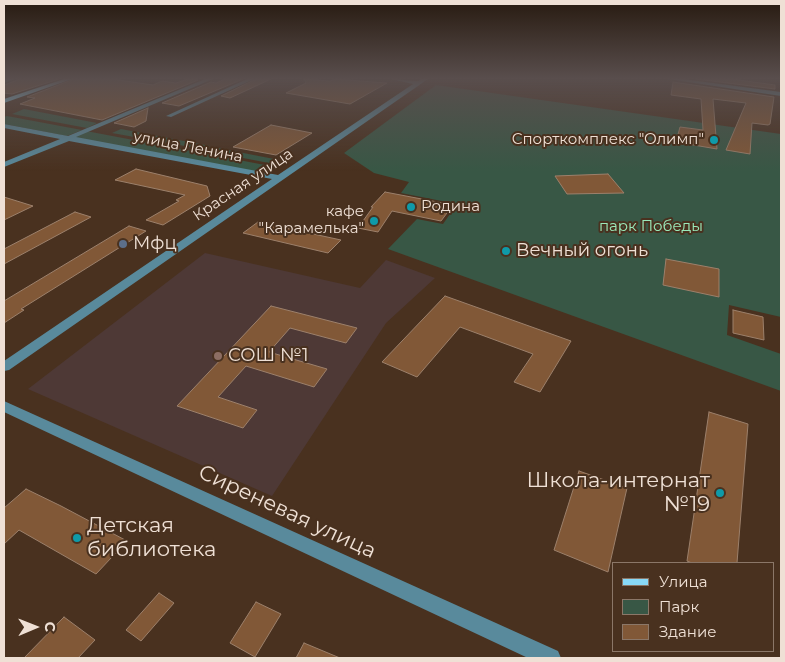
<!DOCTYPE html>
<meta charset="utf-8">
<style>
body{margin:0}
#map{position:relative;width:785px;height:662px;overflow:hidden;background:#49311f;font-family:Montserrat,sans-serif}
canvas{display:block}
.frame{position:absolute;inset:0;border:5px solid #efe0d5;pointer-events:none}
.legend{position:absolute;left:612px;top:562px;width:162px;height:90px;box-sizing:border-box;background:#49311f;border:1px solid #8b7768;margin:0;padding:6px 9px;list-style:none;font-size:15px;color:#efe0d5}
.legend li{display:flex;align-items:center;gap:10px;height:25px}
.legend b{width:25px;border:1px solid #8b7768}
.north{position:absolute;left:10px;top:602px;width:50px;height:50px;-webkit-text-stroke:4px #49311f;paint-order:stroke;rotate:89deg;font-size:14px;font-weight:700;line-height:20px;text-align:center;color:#efe0d5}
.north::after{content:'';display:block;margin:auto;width:18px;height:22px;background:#efe0d5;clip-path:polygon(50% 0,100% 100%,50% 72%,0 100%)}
</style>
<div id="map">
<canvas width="785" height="662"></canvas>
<div class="frame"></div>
<ul class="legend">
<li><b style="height:6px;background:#88d9f7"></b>Улица</li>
<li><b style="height:14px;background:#385745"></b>Парк</li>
<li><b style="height:14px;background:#815837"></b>Здание</li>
</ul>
<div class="north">С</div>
</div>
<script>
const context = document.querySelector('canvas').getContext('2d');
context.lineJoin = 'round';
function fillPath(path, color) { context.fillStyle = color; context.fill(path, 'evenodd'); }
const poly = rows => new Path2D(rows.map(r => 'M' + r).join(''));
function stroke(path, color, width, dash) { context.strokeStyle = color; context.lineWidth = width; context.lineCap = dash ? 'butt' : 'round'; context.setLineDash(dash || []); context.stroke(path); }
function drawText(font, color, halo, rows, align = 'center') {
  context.font = font + ' Montserrat,sans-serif'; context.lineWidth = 4; context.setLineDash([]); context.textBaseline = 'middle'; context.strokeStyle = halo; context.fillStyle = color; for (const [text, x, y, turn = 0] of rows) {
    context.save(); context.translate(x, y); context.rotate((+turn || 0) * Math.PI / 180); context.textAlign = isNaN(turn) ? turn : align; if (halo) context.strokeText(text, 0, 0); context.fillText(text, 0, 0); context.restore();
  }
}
fillPath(poly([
 [205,253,360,288,386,260,435,278,386,323,272,496,28,389]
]), '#4e3936');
fillPath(poly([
 [436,85,781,134,781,317,729,305,727,335,781,354,781,391,388,249,417,219,443,224,457,204,401,193,409,182,374,173,344,153],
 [24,109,97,123,87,128,12,114],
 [7,116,82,130,67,136,4,124,4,117],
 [121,129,210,146,196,148,112,133],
 [86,131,265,165,255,172,72,138],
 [218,148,274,159,269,163,212,152]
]), '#385745');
const building = poly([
 [20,79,59,79,12,94,4,93,4,85,20,79],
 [74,79,112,79,153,85,162,81,176,83,188,79,198,80,102,120,20,104,35,98,27,97,74,79],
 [225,79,243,79,179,106,162,103,211,82,216,83,225,79],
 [256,79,271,79,230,98,221,96,256,79],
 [304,79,330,81,335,79,387,83,350,104,286,93,306,83,304,79],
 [696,79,732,79,775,85,775,89,696,79],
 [673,82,774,97,770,124,768,125,752,123,750,154,726,150,746,103,713,99,717,149,676,142,680,127,703,130,701,99,671,95,673,82],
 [148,108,146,121,134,127,114,123,148,108],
 [271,125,312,133,276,155,233,147,271,125],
 [136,169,207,186,210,196,163,225,146,220,179,201,176,200,185,195,115,180,136,169],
 [608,174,624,193,567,194,555,176,608,174],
 [385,192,453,205,441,221,392,211,378,232,358,228,373,207,371,207,385,192],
 [4,197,33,206,4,220,4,197],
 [75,212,91,217,4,264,4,249,75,212],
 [258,222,341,240,328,253,243,233,258,222],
 [129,226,146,231,21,309,24,310,4,323,4,301,129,226],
 [666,259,719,269,719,297,663,285,666,259],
 [445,296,571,341,540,392,514,382,533,354,460,327,417,377,382,362,445,296],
 [271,306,357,328,346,343,290,328,269,352,327,369,314,387,246,366,218,397,257,410,243,428,177,406,271,306],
 [733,310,763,317,764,340,733,333,733,310],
 [709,412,748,424,737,563,692,563,687,561,709,412],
 [579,471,627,488,608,572,554,550,579,471],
 [26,489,61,506,127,541,96,574,19,530,4,544,4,508,26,489],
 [159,593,174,603,141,641,126,630,159,593],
 [256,602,281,614,255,657,230,643,256,602],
 [64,617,95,640,78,658,24,658,64,617],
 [304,643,340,658,296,658,304,643]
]);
fillPath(building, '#815837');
stroke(building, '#9c806b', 1);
fillPath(poly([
 [4,79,15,79,4,83,4,79],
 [205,79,213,79,76,137,278,175,413,84,390,79,418,81,421,79,428,79,9,370,4,371,4,361,272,179,69,141,4,167,4,162,60,139,4,128,4,124,68,136,205,79],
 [247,79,254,79,171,117,166,116,247,79],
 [668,79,683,79,781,92,781,96,668,79],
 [4,401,558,651,561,658,528,658,4,412,4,401]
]), '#598a9c');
fillPath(poly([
 [64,79,72,79,4,103,4,99,64,79]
]), '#88d9f7');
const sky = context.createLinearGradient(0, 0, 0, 171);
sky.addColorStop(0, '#281b11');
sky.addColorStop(0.46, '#594e4d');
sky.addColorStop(1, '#594e4d00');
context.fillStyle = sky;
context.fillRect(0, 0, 785, 171);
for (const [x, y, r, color] of [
 [714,140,5,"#0f9aa8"],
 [411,207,5,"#0f9aa8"],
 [374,221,5,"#0f9aa8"],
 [123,244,5,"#5c6f8a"],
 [506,251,5,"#0f9aa8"],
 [218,356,5,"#8d6e63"],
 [720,493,5,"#0f9aa8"],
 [77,538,5,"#0f9aa8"]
]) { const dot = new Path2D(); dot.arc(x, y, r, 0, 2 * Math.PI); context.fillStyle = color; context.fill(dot); stroke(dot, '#49311f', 2); }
drawText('15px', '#efe0d5', '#49311f', [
 ["Спорткомплекс \"Олимп\"",704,140],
 ["Родина",421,207,"left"],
 ["кафе",364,212],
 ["\"Карамелька\"",364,229]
], 'right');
drawText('15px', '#efe0d5', '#49311f', [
 ["улица Ленина",188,147,11],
 ["Красная улица",243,185,-34]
]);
drawText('15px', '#9ae9ba', '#49311f', [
 ["парк Победы",651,227]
]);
drawText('18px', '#efe0d5', '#49311f', [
 ["Мфц",133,244],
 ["Вечный огонь",516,251],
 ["СОШ №1",228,356]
], 'left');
drawText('21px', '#efe0d5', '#49311f', [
 ["Школа-интернат",710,481],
 ["№19",710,505],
 ["Детская",87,526,"left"],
 ["библиотека",87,550,"left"]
], 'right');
drawText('21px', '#efe0d5', '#49311f', [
 ["Сиреневая улица",287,512,25]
]);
</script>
